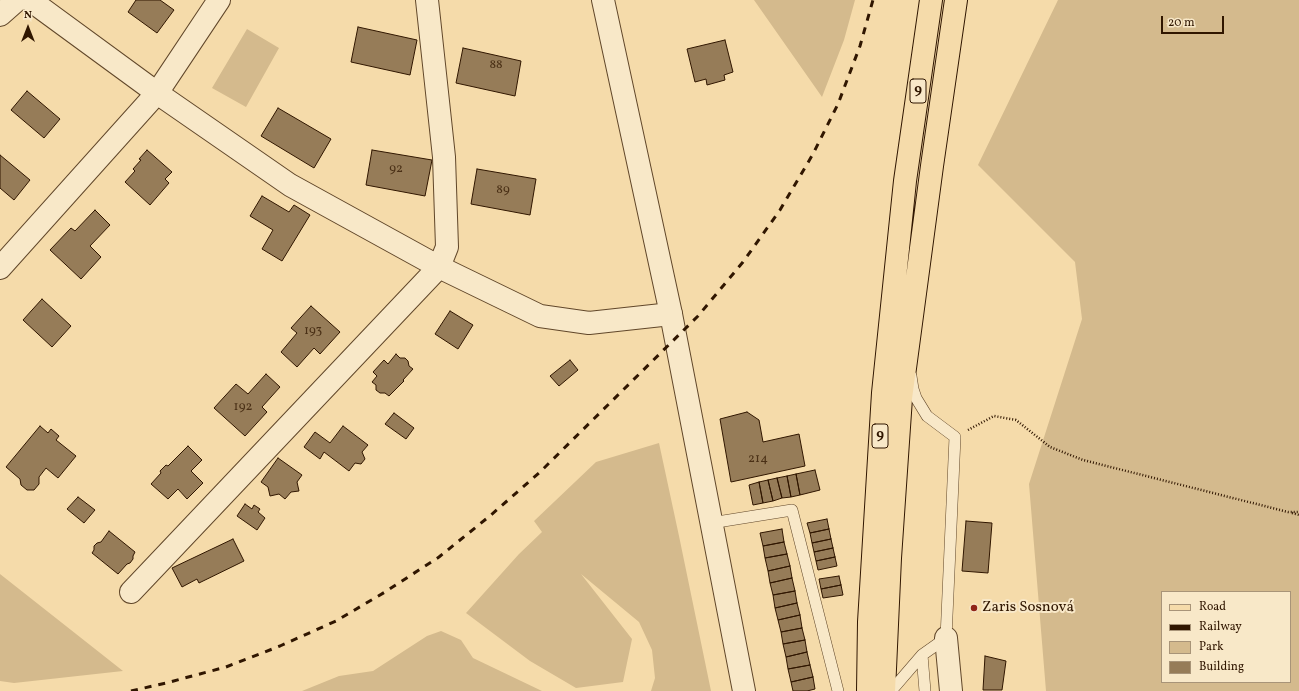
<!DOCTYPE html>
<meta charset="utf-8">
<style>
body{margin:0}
#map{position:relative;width:1299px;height:691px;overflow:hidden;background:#f5dbaa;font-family:Vollkorn,serif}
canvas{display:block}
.legend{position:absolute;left:1161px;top:591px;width:130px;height:92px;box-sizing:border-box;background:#f8e8c8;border:1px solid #a89478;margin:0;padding:5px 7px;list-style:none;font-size:12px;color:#301600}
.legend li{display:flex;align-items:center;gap:8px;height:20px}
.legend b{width:20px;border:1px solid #a89478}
.north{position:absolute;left:8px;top:8px;width:40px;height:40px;-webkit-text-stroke:3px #f8e8c8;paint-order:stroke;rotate:0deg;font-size:11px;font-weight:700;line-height:16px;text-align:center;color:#301600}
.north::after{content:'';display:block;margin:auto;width:14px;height:18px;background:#301600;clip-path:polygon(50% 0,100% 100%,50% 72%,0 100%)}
.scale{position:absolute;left:1161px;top:16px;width:63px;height:18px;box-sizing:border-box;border:2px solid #301600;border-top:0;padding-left:5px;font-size:12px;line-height:14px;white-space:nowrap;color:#301600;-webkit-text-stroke:3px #f8e8c8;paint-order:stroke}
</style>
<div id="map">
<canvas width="1299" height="691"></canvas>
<ul class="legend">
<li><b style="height:5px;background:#f5dbaa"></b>Road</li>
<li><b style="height:5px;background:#301600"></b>Railway</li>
<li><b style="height:11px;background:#d4ba8d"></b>Park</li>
<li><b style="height:11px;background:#967c58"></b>Building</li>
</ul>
<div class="north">N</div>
<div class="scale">20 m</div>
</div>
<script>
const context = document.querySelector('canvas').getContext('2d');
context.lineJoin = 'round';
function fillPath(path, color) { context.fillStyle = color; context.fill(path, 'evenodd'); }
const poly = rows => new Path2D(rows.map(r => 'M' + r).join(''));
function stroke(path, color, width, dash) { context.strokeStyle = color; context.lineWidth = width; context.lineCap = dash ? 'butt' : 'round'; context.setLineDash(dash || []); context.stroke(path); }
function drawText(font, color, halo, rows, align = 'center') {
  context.font = font + ' Vollkorn,serif'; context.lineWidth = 4; context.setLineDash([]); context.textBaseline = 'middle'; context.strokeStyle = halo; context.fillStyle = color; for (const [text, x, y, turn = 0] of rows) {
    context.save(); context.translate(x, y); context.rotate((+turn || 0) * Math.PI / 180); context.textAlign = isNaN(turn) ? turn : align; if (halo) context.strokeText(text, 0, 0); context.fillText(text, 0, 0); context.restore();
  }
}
fillPath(poly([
 [754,0,855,0,844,40,822,97],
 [1058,0,1299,0,1299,691,1046,691,1029,484,1082,319,1075,262,978,165],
 [1162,592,1290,592,1290,682,1162,682],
 [247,29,279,48,246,107,212,88],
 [659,443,679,536,711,691,651,691,655,678,652,650,639,622,581,574,632,639,623,682,576,688,530,661,466,613,519,554,542,532,534,521,596,462],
 [0,574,123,671,14,683,0,681],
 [441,631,461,640,473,658,542,691,302,691,339,676,373,671,427,636]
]), '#d4ba8d');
const building = poly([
 [136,0,160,0,174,10,157,33,128,12,136,0],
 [358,27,417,40,410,75,351,62,358,27],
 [725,40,733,72,724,75,725,80,707,85,706,79,695,82,687,49,725,40],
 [463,48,521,61,515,96,456,83,463,48],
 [27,91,60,119,44,138,11,110,27,91],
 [278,108,331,139,314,168,261,136,278,108],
 [147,150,172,172,165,179,169,183,150,205,125,182,135,171,133,169,141,160,139,159,147,150],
 [372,150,432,160,425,196,366,185,372,150],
 [0,155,30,180,14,200,0,188,0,155],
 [477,169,536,179,530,215,471,204,477,169],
 [262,196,289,212,294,205,310,215,282,261,262,249,273,230,250,216,262,196],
 [95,210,110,225,90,246,101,257,81,279,50,250,71,228,75,231,95,210],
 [42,299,71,326,52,347,23,320,42,299],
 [311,306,340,332,320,354,314,348,297,367,281,352,297,333,291,328,311,306],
 [450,311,473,325,458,349,435,334,450,311],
 [396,354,400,358,405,358,408,361,409,366,413,369,403,380,404,381,389,396,385,393,380,393,376,390,376,385,372,382,377,376,373,372,384,360,388,364,396,354],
 [570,360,578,370,559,386,550,376,570,360],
 [266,374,280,387,262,407,267,412,245,436,214,408,236,384,248,394,266,374],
 [747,412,759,420,763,442,799,434,805,466,731,482,720,419,747,412],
 [394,413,414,428,406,439,385,424,394,413],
 [40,426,48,433,51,429,59,436,56,440,76,456,58,478,46,468,39,477,39,484,34,490,27,490,21,485,20,479,6,467,40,426],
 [343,426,368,445,362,452,365,459,361,464,355,463,349,471,324,452,320,459,304,447,315,432,330,443,343,426],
 [188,446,202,460,191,471,203,483,187,499,178,489,168,499,151,484,161,473,160,471,166,465,168,466,188,446],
 [278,458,302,475,297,482,299,491,291,492,285,499,279,494,270,496,268,487,261,482,278,458],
 [815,470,820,490,800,495,796,474,815,470],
 [796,474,800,495,791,497,787,476,796,474],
 [787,476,791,497,782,498,777,478,787,476],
 [777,478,782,498,773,501,768,480,777,478],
 [768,480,773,501,763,503,759,482,768,480],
 [759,482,763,503,753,505,749,485,759,482],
 [78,497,95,510,84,523,67,509,78,497],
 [245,504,252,509,254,505,260,509,258,512,265,518,257,530,237,516,245,504],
 [827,519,829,529,810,533,807,523,827,519],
 [966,521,992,523,988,573,962,571,966,521],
 [782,529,784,542,763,546,760,533,782,529],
 [829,529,831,539,812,543,810,533,829,529],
 [109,531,135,552,133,556,133,559,130,563,127,564,118,574,92,553,94,550,94,546,97,543,101,542,109,531],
 [233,539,244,561,199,583,197,579,182,587,172,568,233,539],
 [831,539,833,548,814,552,812,543,831,539],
 [784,542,787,554,765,558,763,546,784,542],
 [833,548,835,557,816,561,814,552,833,548],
 [787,554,790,566,768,571,765,558,787,554],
 [835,557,837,566,818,570,816,561,835,557],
 [790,566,792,578,770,583,768,571,790,566],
 [839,576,841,585,821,589,819,579,839,576],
 [792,578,795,591,773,595,770,583,792,578],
 [841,585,843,595,823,598,821,589,841,585],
 [795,591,797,603,775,608,773,595,795,591],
 [797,603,800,615,778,620,775,608,797,603],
 [800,615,802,628,781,632,778,620,800,615],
 [802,628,805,640,783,644,781,632,802,628],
 [805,640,807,652,786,657,783,644,805,640],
 [807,652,810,665,788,669,786,657,807,652],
 [985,656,1006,661,1002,690,983,690,985,656],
 [810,665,813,677,791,682,788,669,810,665],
 [813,677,815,689,807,691,793,691,791,682,813,677]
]);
fillPath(building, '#967c58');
stroke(building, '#301600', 1);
const service = poly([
 [711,523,792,510,838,691],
 [922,655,925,691],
 [891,691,922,655,946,638,955,437,927,416,916,398,913,389,911,376]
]);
const minor = poly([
 [30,0,157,93,290,185,439,267,540,316,589,323,671,314],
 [0,15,17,0],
 [0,268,157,93,219,0],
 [131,592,439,267,447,247,444,157,427,0],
 [946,638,951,691]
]);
const tertiary = poly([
 [603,0,671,314,744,691]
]);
const primary = poly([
 [868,691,869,622,883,393,905,181,931,0],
 [884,691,890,558,901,398,932,166,956,0]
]);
stroke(service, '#61472a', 12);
stroke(minor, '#61472a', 24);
stroke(tertiary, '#61472a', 24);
stroke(primary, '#301600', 24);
stroke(poly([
 [968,430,994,416,1016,420,1050,447,1083,460,1288,512,1299,512],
 [1292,513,1299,515]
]), '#301600', 2.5, [1, 2]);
stroke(service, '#f8e8c8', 11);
stroke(minor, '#f8e8c8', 22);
stroke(tertiary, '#f8e8c8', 22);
stroke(primary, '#f5dbaa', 22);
stroke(poly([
 [131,691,166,683,226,667,280,646,336,621,385,592,439,557,491,515,540,472,698,316,743,262,780,210,813,154,838,104,860,46,873,0]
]), '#301600', 3, [7, 7]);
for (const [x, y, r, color] of [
 [974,608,4,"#8f2418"]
]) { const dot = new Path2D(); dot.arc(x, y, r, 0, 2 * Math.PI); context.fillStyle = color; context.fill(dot); stroke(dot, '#f8e8c8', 1.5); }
drawText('13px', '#4a3016', null, [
 ["88",496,66],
 ["92",396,170],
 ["89",503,191],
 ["193",313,332],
 ["192",243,408],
 ["214",758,460]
]);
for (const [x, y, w] of [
 [918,91,16],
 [880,436,16]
]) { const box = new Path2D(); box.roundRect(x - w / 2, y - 12, w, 24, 3); context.fillStyle = '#f8e8c8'; context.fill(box); stroke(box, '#301600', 1); }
drawText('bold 14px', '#301600', null, [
 ["9",918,91],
 ["9",880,436]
]);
drawText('15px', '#301600', '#f8e8c8', [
 ["Zaris Sosnová",982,608]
], 'left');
</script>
